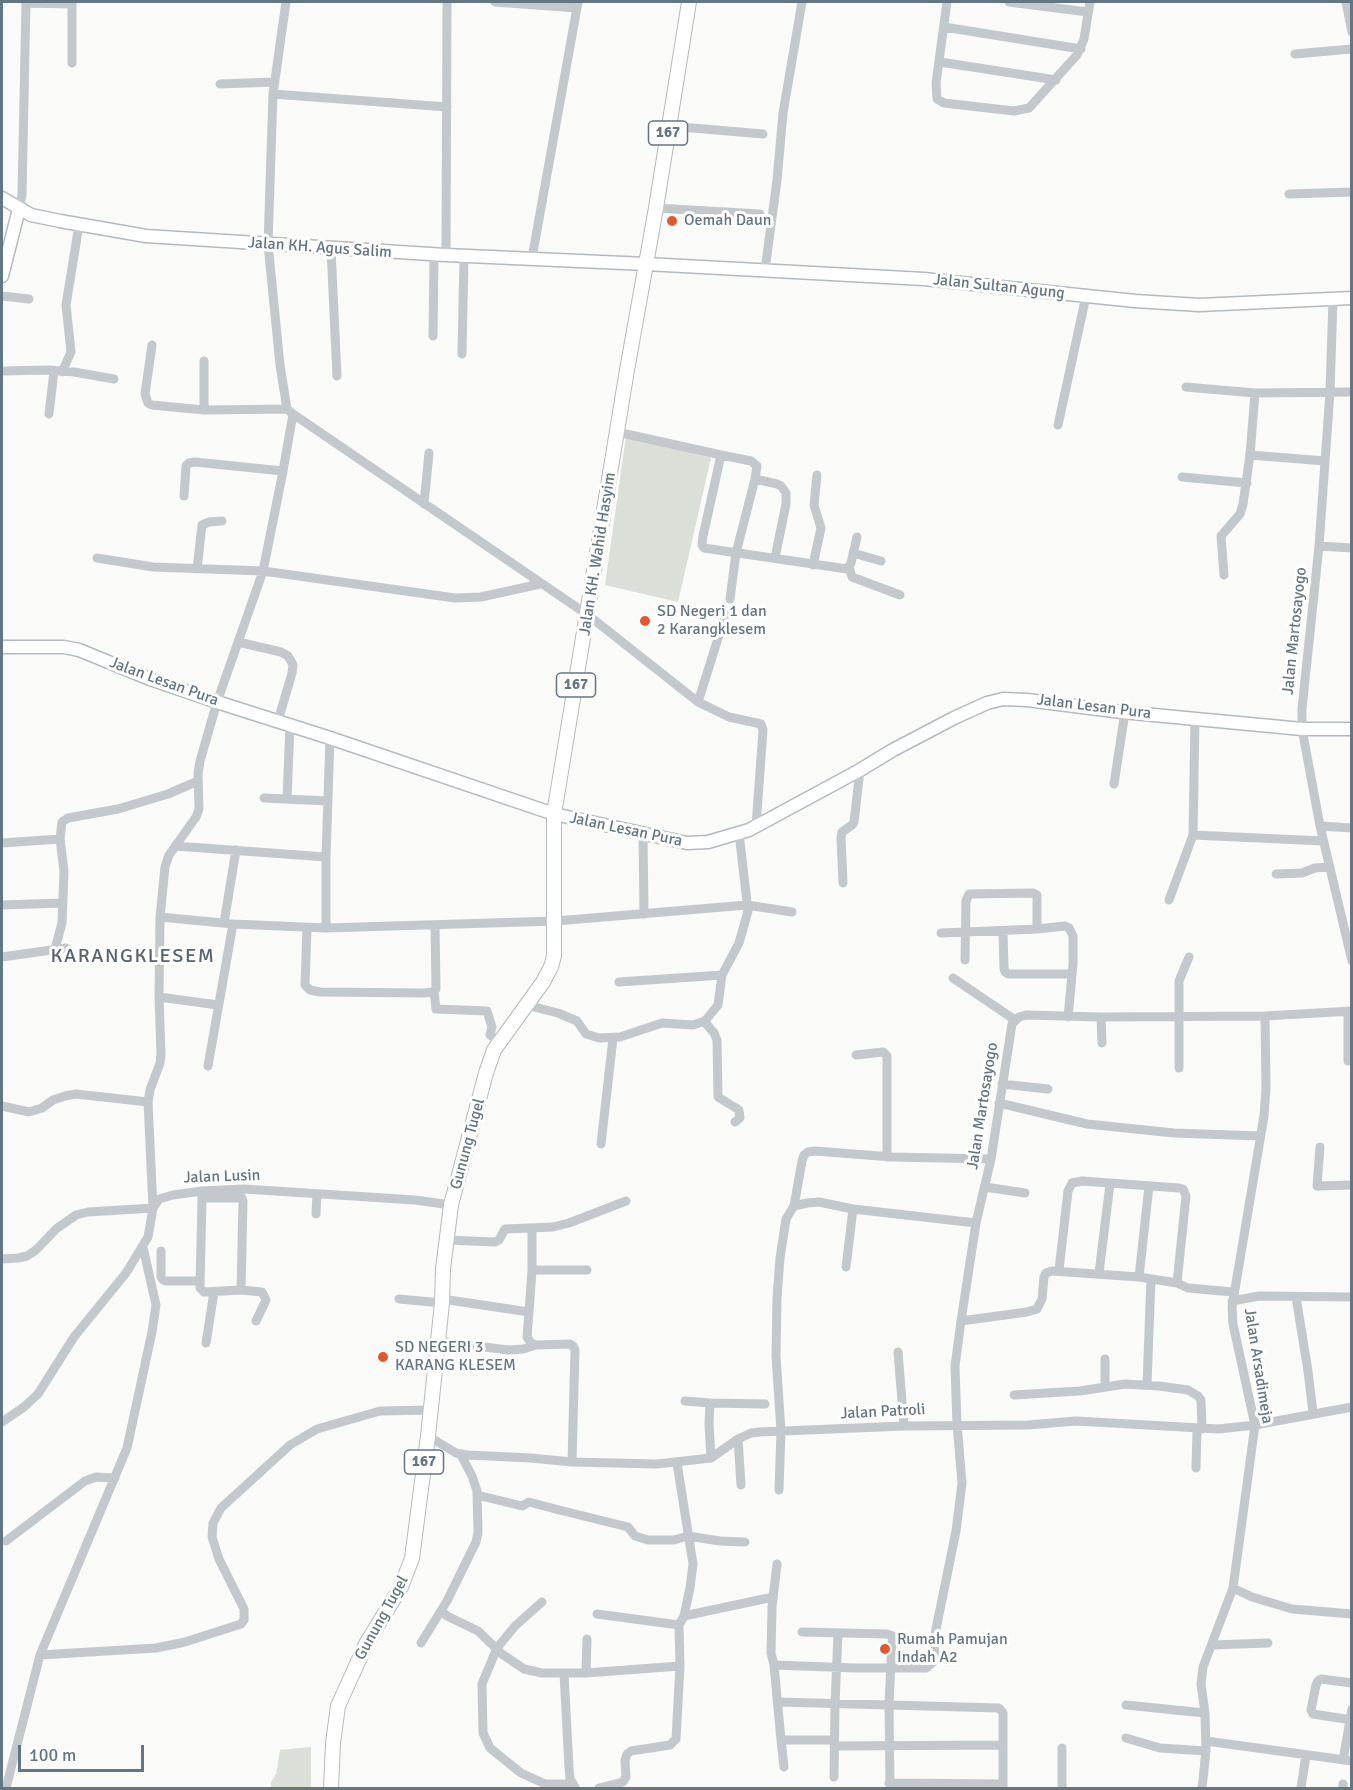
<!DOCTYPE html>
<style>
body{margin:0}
#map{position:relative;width:1353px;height:1790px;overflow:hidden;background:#fafaf8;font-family:Signika,sans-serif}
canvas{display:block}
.frame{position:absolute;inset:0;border:3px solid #657683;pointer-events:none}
.scale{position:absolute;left:18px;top:1745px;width:126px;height:27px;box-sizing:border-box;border:3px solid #657683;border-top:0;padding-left:8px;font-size:18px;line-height:21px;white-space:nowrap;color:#657683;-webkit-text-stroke:4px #fff;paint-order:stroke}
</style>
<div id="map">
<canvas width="1353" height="1790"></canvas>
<div class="frame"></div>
<div class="scale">100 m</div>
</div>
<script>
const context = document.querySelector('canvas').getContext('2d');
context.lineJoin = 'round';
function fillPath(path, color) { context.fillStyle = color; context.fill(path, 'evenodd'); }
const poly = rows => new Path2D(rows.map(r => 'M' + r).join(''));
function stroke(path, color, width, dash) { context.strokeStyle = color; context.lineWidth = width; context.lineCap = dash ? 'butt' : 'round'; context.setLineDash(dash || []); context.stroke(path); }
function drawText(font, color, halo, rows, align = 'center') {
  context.font = font + ' Signika,sans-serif'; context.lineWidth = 6; context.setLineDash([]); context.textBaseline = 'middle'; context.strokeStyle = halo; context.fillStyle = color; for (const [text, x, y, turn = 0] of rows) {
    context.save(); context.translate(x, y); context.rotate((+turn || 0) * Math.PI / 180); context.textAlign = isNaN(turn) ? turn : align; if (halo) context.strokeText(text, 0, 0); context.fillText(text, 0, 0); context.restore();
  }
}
fillPath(poly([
 [626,436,711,458,678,602,605,585],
 [311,1747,311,1788,271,1788,271,1782,276,1774,280,1750]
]), '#dadfd7');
const secondary = poly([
 [2,198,31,215,60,221,146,236,446,255,646,264,924,279,1135,301,1199,305,1352,298],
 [2,276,19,209],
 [2,647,64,647,79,650,150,679,217,702,330,738,554,814,687,843,708,842,749,830,860,770,893,750,954,718,987,703,1003,699,1027,700,1122,712,1302,729,1352,729]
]);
const primary = poly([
 [331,1788,333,1743,338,1706,366,1644,401,1587,412,1558,428,1436,442,1303,443,1269,451,1205,486,1073,494,1050,543,982,551,967,554,956,554,814,627,370,656,208,689,2]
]);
stroke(secondary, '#b3babf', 15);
stroke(primary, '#b5babe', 16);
stroke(poly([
 [495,2,577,8],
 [947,2,936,83,937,99,944,103,1014,111,1029,108,1077,55,1084,39,1090,2],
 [1009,2,1088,12],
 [1346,2,1352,32],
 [26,3,72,4,72,63],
 [944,27,1081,49],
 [1295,54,1352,49],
 [940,62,1056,80],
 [220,84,275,82],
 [273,94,447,107],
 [669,126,763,134],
 [1289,194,1352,192],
 [656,208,760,214],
 [19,209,22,195,26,2],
 [331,249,337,376],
 [446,255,447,2],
 [532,258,578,2],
 [765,270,777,180,783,113,802,2],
 [2,296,29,299],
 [1333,299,1330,392,1319,546,1302,709,1302,729,1320,826,1352,961],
 [433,336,434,255],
 [152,345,145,394,148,403,152,405,204,410,287,409],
 [462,354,464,256],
 [2,371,48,370,74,372,114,379],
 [62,372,71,352,66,305,79,225],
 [1186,387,1255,393,1352,392],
 [204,410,204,361],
 [49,414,54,371],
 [293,414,588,615,698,702,729,717,761,724,763,730,756,826],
 [1058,425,1086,296],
 [617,432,721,455,703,536,702,545,704,548,847,569,851,563,857,537],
 [721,455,751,461,757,466,755,479,736,553,730,599],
 [1250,455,1325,461],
 [1182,477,1247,483],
 [755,479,777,484,781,486,786,493,786,504,775,558],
 [184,496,186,466,189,463,195,462,283,471],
 [424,504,429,453],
 [1319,546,1352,548],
 [853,553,881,561],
 [97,558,153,567,263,571,455,598,481,597,540,584],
 [813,565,821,528,814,505,817,475],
 [849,567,852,577,900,595],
 [197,569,202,525,209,522,222,521],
 [1224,575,1221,536,1240,514,1243,504,1250,455,1255,393],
 [238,642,281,652,288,656,291,661,293,665,292,673,278,721],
 [698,702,726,613],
 [1114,784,1125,712],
 [264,798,328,801],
 [287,799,290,725],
 [1320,826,1352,828],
 [643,833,644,914],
 [1193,835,1195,719],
 [2,843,60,839],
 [175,846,326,857],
 [1276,874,1302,873,1315,868,1330,867],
 [843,883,841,838,842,832,852,825,854,822,860,770],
 [1169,900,1193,835,1323,841],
 [2,905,62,903],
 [160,917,233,924,326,928,556,921,747,905,792,912],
 [224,923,236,850],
 [307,928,305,985,310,990,320,992,425,993,432,992,436,989,435,925],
 [326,928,326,857,330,738],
 [1003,931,1004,968,1005,972,1008,974,1072,974],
 [941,933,1037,929,1065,926,1069,928,1073,936,1073,964,1068,1017],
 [55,949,62,923,64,871,60,839,62,822,68,818,118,809,168,794,198,781],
 [2,957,66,948],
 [965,960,966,901,969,894,1033,893,1037,895,1037,929],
 [953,978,1015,1020],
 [619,982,722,975],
 [434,991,436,1009,487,1011,492,1027,490,1035,499,1041],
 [159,997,218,1005],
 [526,1005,558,1013,577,1021,586,1034,599,1038,620,1037,662,1023,693,1025,705,1021,718,1005,722,975,739,943,748,911,739,833],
 [1101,1017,1102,1043],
 [704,1021,714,1033,717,1040,718,1097,739,1110,740,1118,735,1122],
 [856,1055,883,1052,887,1056,887,1157],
 [1348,1061,1348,1011],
 [208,1066,233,924],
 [1179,1068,1179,981,1189,957],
 [1002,1084,1048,1089],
 [999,1103,1087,1124,1174,1133,1260,1136],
 [2,1106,29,1112,42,1108,53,1100,65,1096,76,1094,148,1102],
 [601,1144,613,1038],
 [1320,1147,1317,1186,1352,1185],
 [985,1187,1025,1193],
 [202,1191,202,1198,242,1198,243,1201,241,1290,262,1292,266,1300,256,1321],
 [202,1198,200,1288,204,1292,241,1290],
 [794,1206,802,1161,804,1155,808,1152,815,1151,892,1157,991,1159],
 [316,1214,317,1194],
 [532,1228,532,1270],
 [446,1240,495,1242,499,1240,505,1229,553,1227,569,1223,626,1201],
 [161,1251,161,1277,163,1280,166,1281,200,1281],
 [2,1259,18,1258,27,1256,36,1250,56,1229,76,1215,88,1212,153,1208,148,1102,150,1090,160,1063,161,1054,159,997,160,917,165,867,169,855,196,817,199,809,198,774,200,761,217,702,263,571,283,471,293,414,287,409,280,365,268,244,273,94,286,2],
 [846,1267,853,1209],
 [1059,1270,1068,1191,1072,1183,1082,1181,1179,1188,1183,1189,1186,1196,1177,1283],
 [1099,1273,1110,1184],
 [1139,1277,1149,1186],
 [1296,1297,1308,1371,1313,1413],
 [399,1299,442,1303],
 [442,1299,529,1312,532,1270,587,1270],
 [1232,1301,1259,1296,1352,1297],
 [529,1312,527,1337,531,1343,536,1345,570,1344,573,1346,575,1350,572,1462],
 [961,1321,1027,1312,1037,1309,1042,1299,1044,1277,1046,1273,1052,1271,1139,1277,1177,1283,1188,1288,1233,1292],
 [438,1341,508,1350,523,1349,536,1345],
 [206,1343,214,1292],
 [898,1352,904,1426],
 [1105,1359,1105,1386],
 [1147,1384,1151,1279],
 [1014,1395,1080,1391,1125,1384,1159,1386,1188,1390,1198,1396,1201,1400,1202,1429],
 [685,1401,710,1403],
 [2,1422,24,1407,38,1394,74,1337,126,1273,148,1237,153,1208,159,1199,173,1195,202,1191,244,1189,415,1200,451,1205],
 [428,1436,456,1453,467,1455,531,1458,572,1462,657,1464,711,1458,738,1439,751,1433,759,1432,904,1426,1028,1425,1076,1421,1218,1429,1255,1425,1352,1407],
 [738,1439,741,1485],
 [711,1458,709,1424,710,1403,765,1404],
 [1196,1468,1197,1429],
 [779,1490,781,1431,776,1356,777,1298,780,1258,786,1219,794,1206,807,1203,819,1202,853,1209,976,1223],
 [477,1495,522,1506,529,1502,559,1510,628,1527,635,1536,648,1540,674,1540,688,1536,720,1541,745,1542],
 [6,1541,85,1481,96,1477,115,1478],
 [1233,1588,1252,1597,1292,1609,1352,1614],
 [542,1602,515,1626,497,1648,482,1684,483,1733,490,1748,521,1773,545,1784,573,1784],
 [441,1611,447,1616,478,1631,502,1654,524,1669,542,1673,586,1673,680,1666,679,1625,684,1616,690,1588,693,1564,677,1463],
 [597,1614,679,1625],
 [684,1616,773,1597],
 [802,1632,887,1634,898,1638],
 [421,1643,447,1601,476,1542,478,1533,477,1491,472,1476,461,1455],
 [1212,1645,1268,1643],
 [40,1655,156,1648,185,1642,241,1624,244,1620,244,1609,219,1559,212,1537,213,1523,221,1508,290,1445,317,1429,380,1411,430,1410],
 [774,1665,771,1653,772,1607,777,1564],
 [586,1673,587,1639],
 [564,1674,569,1767,570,1779,575,1787],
 [1352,1683,1321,1679,1318,1681,1316,1685,1311,1710,1313,1714,1352,1720],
 [778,1702,999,1708,1003,1713,1003,1788],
 [1126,1705,1205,1713],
 [1126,1738,1160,1748,1206,1751],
 [781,1740,784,1767],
 [834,1740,781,1740,774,1665,856,1668,926,1668,933,1662,935,1658,934,1639],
 [1206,1741,1352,1761],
 [834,1746,1003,1745],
 [1062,1748,1062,1788],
 [1343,1760,1352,1709],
 [834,1777,835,1705,838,1633],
 [889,1783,1003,1784],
 [6,1788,40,1655,127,1448,152,1332,156,1305,143,1247],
 [599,1788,623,1782,626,1777,625,1761,627,1754,631,1751,670,1745,676,1739,680,1666],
 [890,1788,889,1704,892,1642,898,1638,934,1639,956,1531,962,1483,957,1424,955,1366,961,1321,976,1223,991,1159,1012,1024,1019,1017,1026,1015,1101,1017,1265,1016,1352,1011],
 [1202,1788,1206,1751,1205,1713,1201,1684,1203,1667,1233,1588,1255,1425,1233,1324,1232,1307,1264,1116,1266,1088,1265,1016],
 [1301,1788,1306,1755],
 [1343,1788,1343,1784]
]), '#c3c8cc', 9);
stroke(secondary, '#fff', 12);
stroke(primary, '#fff', 14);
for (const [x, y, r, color] of [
 [672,221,6,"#e4572e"],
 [645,621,6,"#e4572e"],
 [383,1357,6,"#e4572e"],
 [885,1649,6,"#e4572e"]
]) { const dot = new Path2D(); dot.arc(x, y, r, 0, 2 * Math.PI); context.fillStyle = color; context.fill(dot); stroke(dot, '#fff', 2); }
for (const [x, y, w] of [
 [668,133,39],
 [576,685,39],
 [424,1462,39]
]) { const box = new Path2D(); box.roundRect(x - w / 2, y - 12, w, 24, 4.5); context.fillStyle = '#fff'; context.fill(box); stroke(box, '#657683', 1.5); }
drawText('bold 15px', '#657683', null, [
 ["167",668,133],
 ["167",576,685],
 ["167",424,1462]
]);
drawText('16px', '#657683', '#fff', [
 ["Oemah Daun",684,221],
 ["SD Negeri 1 dan",657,612],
 ["2 Karangklesem",657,630],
 ["SD NEGERI 3",395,1348],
 ["KARANG KLESEM",395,1366],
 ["Rumah Pamujan",897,1640],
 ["Indah A2",897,1658]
], 'left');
drawText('16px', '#657683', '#fff', [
 ["Jalan KH. Agus Salim",320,248,4],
 ["Jalan Sultan Agung",999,287,6],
 ["Jalan KH. Wahid Hasyim",598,554,-81],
 ["Jalan Martosayogo",1295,631,-84],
 ["Jalan Lesan Pura",164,682,20],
 ["Jalan Lesan Pura",1094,707,7],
 ["Jalan Lesan Pura",626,830,12],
 ["Jalan Martosayogo",983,1106,-81],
 ["Gunung Tugel",468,1144,-75],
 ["Jalan Lusin",222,1177,-2],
 ["Jalan Arsadimeja",1258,1366,81],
 ["Jalan Patroli",883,1412,-3],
 ["Gunung Tugel",382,1618,-61]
]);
context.letterSpacing = '1.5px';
drawText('20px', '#57646e', '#fff', [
 ["KARANGKLESEM",133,957]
]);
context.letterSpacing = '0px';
</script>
